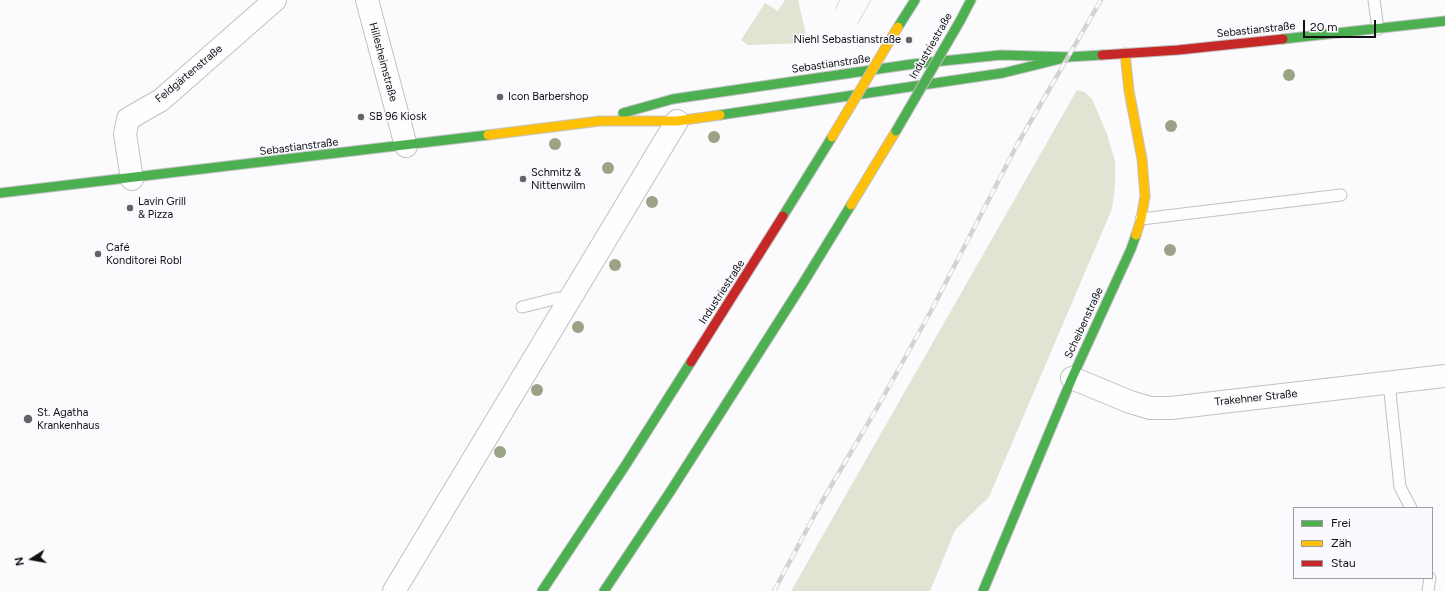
<!DOCTYPE html>
<meta charset="utf-8">
<style>
body{margin:0}
#map{position:relative;width:1445px;height:591px;overflow:hidden;background:#fbfbfd;font-family:Figtree,sans-serif}
canvas{display:block}
.legend{position:absolute;left:1293px;top:507px;width:140px;height:72px;box-sizing:border-box;background:#fafafe;border:1px solid #9d9da0;margin:0;padding:5px 7px;list-style:none;font-size:12px;color:#111214}
.legend li{display:flex;align-items:center;gap:8px;height:20px}
.legend b{width:20px;border:1px solid #9d9da0}
.north{position:absolute;left:12px;top:539px;width:40px;height:40px;-webkit-text-stroke:3px #fafafe;paint-order:stroke;rotate:259deg;font-size:11px;font-weight:700;line-height:16px;text-align:center;color:#111214}
.north::after{content:'';display:block;margin:auto;width:14px;height:18px;background:#111214;clip-path:polygon(50% 0,100% 100%,50% 72%,0 100%)}
.scale{position:absolute;left:1303px;top:20px;width:73px;height:18px;box-sizing:border-box;border:2px solid #111214;border-top:0;padding-left:5px;font-size:12px;line-height:14px;white-space:nowrap;color:#111214;-webkit-text-stroke:3px #fafafe;paint-order:stroke}
</style>
<div id="map">
<canvas width="1445" height="591"></canvas>
<ul class="legend">
<li><b style="height:5px;background:#4caf50"></b>Frei</li>
<li><b style="height:5px;background:#ffc107"></b>Zäh</li>
<li><b style="height:5px;background:#c62828"></b>Stau</li>
</ul>
<div class="north">N</div>
<div class="scale">20 m</div>
</div>
<script>
const context = document.querySelector('canvas').getContext('2d');
context.lineJoin = 'round';
function fillPath(path, color) { context.fillStyle = color; context.fill(path, 'evenodd'); }
const poly = rows => new Path2D(rows.map(r => 'M' + r).join(''));
function stroke(path, color, width, dash) { context.strokeStyle = color; context.lineWidth = width; context.lineCap = dash ? 'butt' : 'round'; context.setLineDash(dash || []); context.stroke(path); }
function drawText(font, color, halo, rows, align = 'center') {
  context.font = font + ' Figtree,sans-serif'; context.lineWidth = 3; context.setLineDash([]); context.textBaseline = 'middle'; context.strokeStyle = halo; context.fillStyle = color; for (const [text, x, y, turn = 0] of rows) {
    context.save(); context.translate(x, y); context.rotate((+turn || 0) * Math.PI / 180); context.textAlign = isNaN(turn) ? turn : align; if (halo) context.strokeText(text, 0, 0); context.fillText(text, 0, 0); context.restore();
  }
}
fillPath(poly([
 [785,0,798,0,808,43,748,45,741,40,765,3,778,11],
 [1077,90,1085,92,1092,99,1107,134,1115,161,1115,186,1112,209,989,497,955,530,930,591,791,591]
]), '#dfe4d3');
const lane = poly([
 [1374,0,1378,29],
 [1141,219,1341,195],
 [522,307,558,298,568,301],
 [1389,383,1400,487,1411,508],
 [1428,591,1430,578]
]);
const street = poly([
 [367,0,406,146],
 [132,179,125,134,128,119,161,100,275,0],
 [1072,378,1130,402,1150,408,1171,408,1445,376],
 [394,591,677,121]
]);
const fast = poly([
 [960,21,971,0],
 [898,27,915,0],
 [1283,39,1445,21],
 [623,113,673,99,913,64,1001,55,1068,57,1102,55],
 [720,115,1003,73,1068,57],
 [0,193,488,135],
 [783,216,832,137],
 [542,591,625,466,691,362],
 [604,591,670,492,802,285,851,205],
 [983,591,1072,378,1131,249,1136,235]
]);
const slow = poly([
 [1125,53,1129,91,1142,159,1145,196,1141,219,1136,235],
 [488,135,600,121,677,121,720,115],
 [851,205,896,131]
]);
const jam = poly([
 [1102,55,1178,50,1283,39],
 [691,362,783,216]
]);
stroke(lane, '#c1c1c3', 13);
stroke(street, '#c1c1c3', 24);
stroke(fast, '#c1c1c3', 11);
stroke(slow, '#c1c1c3', 11);
stroke(jam, '#c1c1c3', 11);
stroke(lane, '#fefeff', 11);
stroke(street, '#fefeff', 22);
stroke(fast, '#4caf50', 9);
stroke(slow, '#ffc107', 9);
stroke(jam, '#c62828', 9);
stroke(poly([
 [835,9,840,0],
 [858,23,871,0]
]), '#d3d3d4', 1);
const rail = poly([
 [774,591,821,503,877,408,931,311,1017,145,1101,0]
]);
stroke(rail, '#d3d3d4', 4.5);
stroke(rail, '#fafafe', 3, [9]);
const fastBridge = poly([
 [896,131,960,21]
]);
const slowBridge = poly([
 [832,137,898,27]
]);
stroke(fastBridge, '#c4bdbf', 11, []);
stroke(slowBridge, '#c4bdbf', 11, []);
stroke(fastBridge, '#4caf50', 9);
stroke(slowBridge, '#ffc107', 9);
context.fillStyle = '#9ba387';
for (const [x, y] of [
 [1289,75],
 [1171,126],
 [714,137],
 [555,144],
 [608,168],
 [652,202],
 [1170,250],
 [615,265],
 [578,327],
 [537,390],
 [500,452]
]) { context.beginPath(); context.arc(x, y, 6, 0, 2 * Math.PI); context.fill(); }
for (const [x, y, r, color] of [
 [909,40,4,"#636466"],
 [500,97,4,"#636466"],
 [361,117,4,"#636466"],
 [523,179,4,"#636466"],
 [130,208,4,"#636466"],
 [98,254,4,"#636466"],
 [28,419,5,"#636466"]
]) { const dot = new Path2D(); dot.arc(x, y, r, 0, 2 * Math.PI); context.fillStyle = color; context.fill(dot); stroke(dot, '#fafafe', 1.5); }
drawText('11px', '#111214', '#fafafe', [
 ["Sebastianstraße",1256,30,-6],
 ["Industriestraße",931,46,-60],
 ["Hillesheimstraße",383,62,75],
 ["Sebastianstraße",831,64,-8],
 ["Feldgärtenstraße",189,74,-40],
 ["Sebastianstraße",299,147,-7],
 ["Industriestraße",722,292,-57],
 ["Scheibenstraße",1084,323,-65],
 ["Trakehner Straße",1256,398,-6]
]);
drawText('11px', '#111214', '#fafafe', [
 ["Niehl Sebastianstraße",901,40,"right"],
 ["Icon Barbershop",508,97],
 ["SB 96 Kiosk",369,117],
 ["Schmitz &",531,173],
 ["Nittenwilm",531,186],
 ["Lavin Grill",138,202],
 ["& Pizza",138,215],
 ["Café",106,248],
 ["Konditorei Robl",106,261],
 ["St. Agatha",37,413],
 ["Krankenhaus",37,426]
], 'left');
</script>
